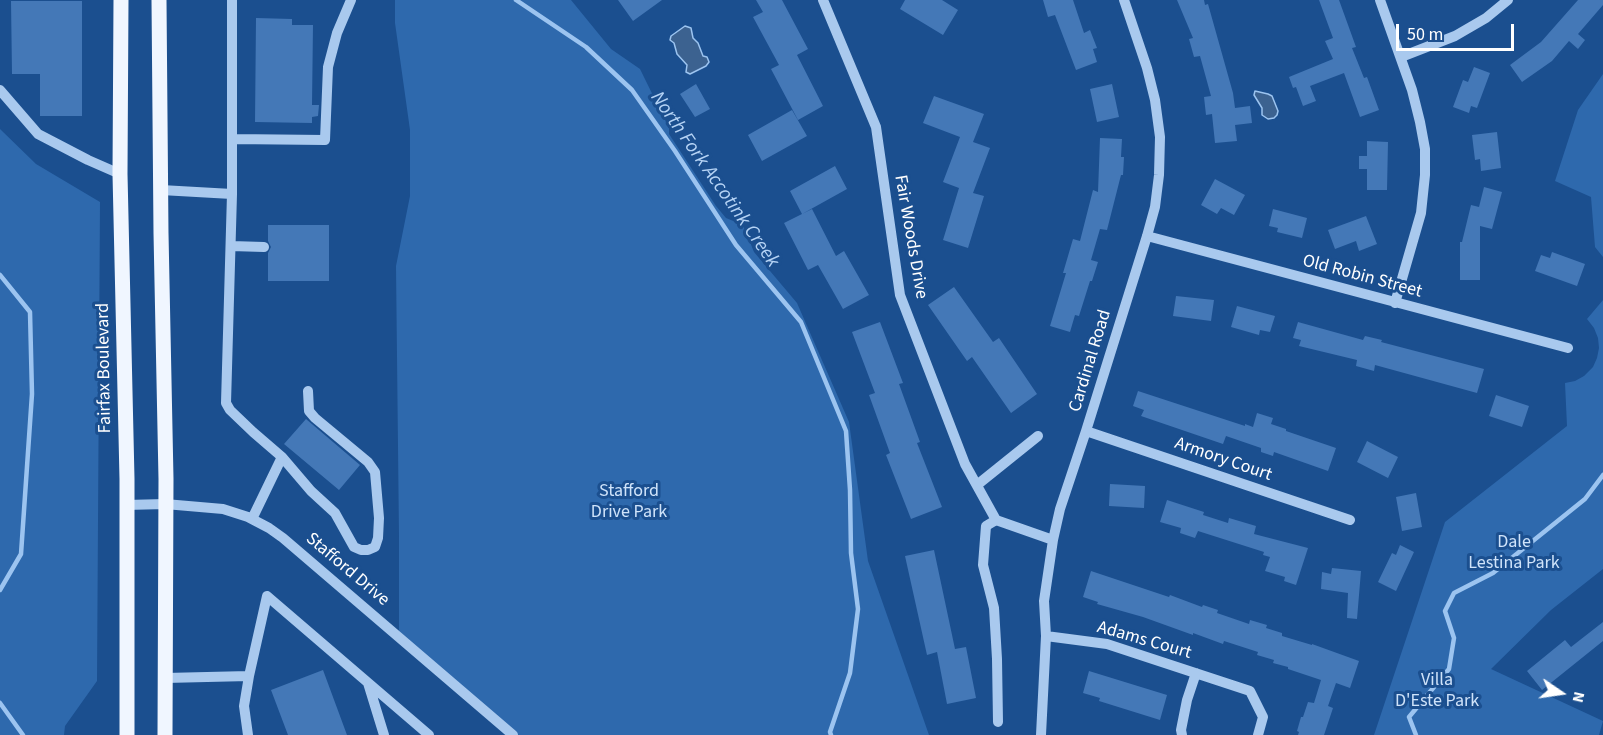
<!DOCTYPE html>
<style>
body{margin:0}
#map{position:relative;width:1603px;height:735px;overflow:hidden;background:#1b4f8f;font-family:"Source Sans 3",sans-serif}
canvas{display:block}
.north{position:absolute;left:1531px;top:663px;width:60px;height:60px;-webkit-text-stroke:4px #1b4f8f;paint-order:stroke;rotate:103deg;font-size:16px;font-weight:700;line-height:24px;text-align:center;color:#fff}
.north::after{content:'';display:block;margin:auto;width:21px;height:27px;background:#fff;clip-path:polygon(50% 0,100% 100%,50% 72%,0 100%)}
.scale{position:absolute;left:1396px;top:24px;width:118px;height:27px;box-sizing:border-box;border:3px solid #fff;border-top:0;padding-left:8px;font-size:18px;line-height:21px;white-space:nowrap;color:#fff;-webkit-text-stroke:4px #1b4f8f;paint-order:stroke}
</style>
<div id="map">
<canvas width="1603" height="735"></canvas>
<div class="north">N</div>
<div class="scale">50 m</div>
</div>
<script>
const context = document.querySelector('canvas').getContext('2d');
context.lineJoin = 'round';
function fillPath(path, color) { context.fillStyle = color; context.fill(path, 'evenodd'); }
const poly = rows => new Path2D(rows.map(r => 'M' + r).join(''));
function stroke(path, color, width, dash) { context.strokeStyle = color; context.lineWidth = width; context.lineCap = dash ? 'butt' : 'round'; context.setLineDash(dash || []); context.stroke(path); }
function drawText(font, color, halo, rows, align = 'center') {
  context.font = font + ' "Source Sans 3",sans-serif'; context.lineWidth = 6; context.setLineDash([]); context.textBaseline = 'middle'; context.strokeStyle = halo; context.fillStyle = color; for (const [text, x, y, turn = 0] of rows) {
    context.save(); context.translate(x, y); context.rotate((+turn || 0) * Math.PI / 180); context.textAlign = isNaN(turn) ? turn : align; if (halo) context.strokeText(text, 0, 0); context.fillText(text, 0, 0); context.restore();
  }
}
fillPath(poly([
 [395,0,571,0,611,49,640,69,669,128,669,134,716,206,726,218,743,225,754,252,797,303,849,422,868,561,929,735,514,735,399,637,399,537,396,266,410,196,410,130,395,23],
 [1603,74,1603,257,1595,247,1591,197,1555,181,1578,110],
 [0,129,36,164,100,202,97,681,65,726,64,735,0,735],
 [1603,300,1603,569,1551,610,1491,669,1603,721,1599,735,1374,735,1445,522,1567,426,1565,383,1575,381,1584,376,1593,367,1597,358,1599,348,1598,338,1594,328,1587,319]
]), '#2e69ad');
const water = poly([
 [685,26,691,28,693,38,698,43,703,56,707,57,709,62,706,66,690,74,686,72,687,65,677,54,674,43,670,40,671,36,685,26],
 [1255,91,1268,94,1272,96,1278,111,1277,115,1274,118,1268,119,1262,115,1262,108,1254,95,1255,91]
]);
fillPath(water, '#3c6290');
stroke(water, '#9cc4f0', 1.5);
stroke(poly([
 [516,0,586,47,632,90,675,151,736,245,801,322,846,431,850,490,851,553,858,609,850,673,830,732,831,735],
 [0,275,30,312,32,394,21,554,0,590],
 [0,703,23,735],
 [1416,735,1409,717,1449,669,1454,638,1445,611,1454,593,1493,573,1585,499,1603,475]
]), '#9cc4f0', 4.5);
fillPath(poly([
 [618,0,662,0,633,21],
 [756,0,782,0,808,49,797,55,823,106,798,120,771,69,779,65,753,17,763,12],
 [905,0,942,0,958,10,943,35,900,9],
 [1043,0,1073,0,1084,33,1090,30,1097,48,1093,49,1097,62,1076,70,1055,15,1048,17],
 [1177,0,1204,0,1205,5,1208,4,1233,93,1235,108,1250,106,1252,123,1235,125,1237,141,1215,143,1212,114,1206,115,1204,97,1211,96,1200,56,1194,57,1189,39,1193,38],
 [1319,0,1339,0,1356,47,1352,48,1364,78,1367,77,1379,110,1360,117,1344,73,1310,86,1316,101,1303,106,1296,87,1293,88,1289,77,1333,59,1325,41,1333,38],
 [1578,0,1603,0,1603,5,1578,34,1585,40,1578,49,1569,41,1552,61,1522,82,1510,65,1541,42],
 [11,1,82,1,82,116,40,116,40,74,12,74],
 [256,18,292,19,292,25,313,25,312,105,319,105,318,116,312,117,312,123,255,122],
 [1474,67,1490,73,1477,108,1471,106,1469,113,1453,107,1463,80,1468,82],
 [696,84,710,109,695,117,680,94],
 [1112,84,1119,117,1097,122,1090,89],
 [934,96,984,114,973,142,990,148,973,193,984,196,968,248,943,240,959,188,943,182,960,137,923,123],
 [792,110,807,136,762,161,748,135],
 [1497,132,1501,168,1481,171,1480,159,1475,160,1472,135],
 [1100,138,1122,139,1121,157,1124,157,1123,175,1121,175,1107,230,1100,229,1091,260,1098,262,1092,281,1090,281,1079,316,1075,315,1070,332,1050,326,1066,273,1063,273,1073,239,1080,241,1093,190,1098,192],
 [1367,141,1388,142,1387,190,1367,190,1367,169,1359,169,1359,156,1367,156],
 [835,166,847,189,802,214,790,191],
 [1215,179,1245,195,1234,215,1221,208,1217,214,1201,205],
 [1484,187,1502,192,1492,229,1480,226,1480,280,1460,280,1460,242,1462,242,1471,205,1479,207],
 [812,209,836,256,844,251,869,295,843,309,818,265,808,270,784,223],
 [1273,209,1307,218,1302,238,1277,232,1278,228,1269,226],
 [1366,216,1377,244,1359,251,1356,241,1335,249,1328,230],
 [268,225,329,225,329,281,268,281,268,253,271,247,268,241],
 [1552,252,1585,264,1577,286,1535,271,1541,255,1550,258],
 [954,287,993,342,999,338,1037,394,1011,413,972,357,967,361,928,305],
 [1176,296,1214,300,1211,321,1173,316],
 [1237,306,1275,316,1270,332,1260,330,1259,335,1231,327],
 [880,322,903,383,899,384,920,442,917,443,942,507,911,519,886,455,890,453,869,395,875,393,852,332],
 [1298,322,1363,340,1365,336,1382,340,1381,342,1484,369,1477,393,1375,365,1374,371,1356,366,1357,360,1299,346,1301,340,1293,338],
 [1138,391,1245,426,1245,424,1253,427,1257,413,1273,418,1271,424,1286,429,1286,431,1336,448,1328,471,1274,452,1273,456,1261,452,1261,448,1226,436,1223,444,1141,416,1144,410,1133,406],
 [1496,395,1529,406,1522,427,1489,416],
 [306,419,360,465,339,490,284,444],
 [1367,441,1398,457,1388,478,1357,462],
 [1110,484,1145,486,1144,508,1109,506],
 [1416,493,1422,527,1402,531,1396,497],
 [1167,500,1204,512,1203,515,1228,523,1229,518,1256,526,1254,534,1308,548,1296,585,1284,581,1285,577,1265,571,1270,557,1263,555,1264,552,1198,531,1195,538,1180,533,1181,528,1160,522],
 [1400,545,1414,552,1396,591,1378,582,1392,553,1396,555],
 [934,550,955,649,966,647,976,698,947,704,937,652,927,655,905,556],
 [1332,568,1361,571,1357,619,1347,618,1348,593,1321,589,1322,572,1331,574],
 [1091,571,1169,597,1170,595,1202,607,1203,605,1218,610,1217,613,1249,624,1250,620,1267,625,1266,628,1282,633,1282,636,1312,645,1312,644,1359,661,1350,688,1336,683,1328,706,1333,708,1324,735,1298,735,1299,732,1297,731,1301,717,1303,717,1308,702,1314,703,1321,680,1288,669,1288,667,1273,663,1274,660,1257,655,1258,652,1224,641,1223,644,1193,633,1193,635,1143,617,1097,604,1098,602,1083,597],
 [1603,622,1603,641,1542,690,1527,671,1565,640,1571,647],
 [323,670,347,735,288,735,271,690],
 [1089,671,1167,695,1160,720,1099,701,1100,698,1083,693]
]), '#4478b7');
stroke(poly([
 [823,0,876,127,900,295,965,464,996,520,1053,540],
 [1380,0,1412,90,1420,122,1425,149,1425,175,1421,213,1395,303],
 [1401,57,1455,36,1486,18,1508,0],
 [0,90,38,134,88,160,120,174],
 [232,139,325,140,328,67,337,33,351,0],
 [161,190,232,194,226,403,230,410,253,432,282,457,311,491,335,513,354,547,361,550,368,550,375,547,378,538,379,518,375,472,368,462,315,418,309,411,308,391],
 [232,194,232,0],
 [1147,236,1568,348],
 [231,246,264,247],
 [1086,431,1350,520],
 [977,485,1038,436],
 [126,505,165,504,223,509,248,517,269,528,283,538,513,735],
 [252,519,282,457],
 [996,520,986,526,983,565,994,608,997,659,998,722],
 [1046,636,1107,644,1250,691,1263,717,1258,735],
 [165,678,249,676,267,596,429,735],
 [368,683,384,735],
 [248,735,244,706,249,676],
 [1041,735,1046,636,1044,601,1053,540,1060,509,1086,431,1147,236,1155,207,1159,175,1160,137,1155,100,1147,68,1124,0],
 [1182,735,1181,730,1187,700,1196,673]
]), '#a9c9ee', 10);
stroke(poly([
 [121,0,120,174,127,479,127,735],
 [159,0,161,233,166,479,165,735]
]), '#f0f6ff', 15);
drawText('18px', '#fff', '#1b4f8f', [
 ["Fair Woods Drive",910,237,80],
 ["Old Robin Street",1362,277,15],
 ["Cardinal Road",1091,361,-73],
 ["Fairfax Boulevard",105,368,-91],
 ["Armory Court",1223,460,19],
 ["Stafford Drive",347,570,40],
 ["Adams Court",1144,641,16]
]);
drawText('18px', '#cfe3fa', '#1b4f8f', [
 ["Stafford",629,492],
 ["Drive Park",629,513],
 ["Dale",1514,543],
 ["Lestina Park",1514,564],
 ["Villa",1437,681],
 ["D'Este Park",1437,702]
]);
drawText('italic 20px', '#b5d3f5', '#1b4f8f', [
 ["North Fork Accotink Creek",714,180,55]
]);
</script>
